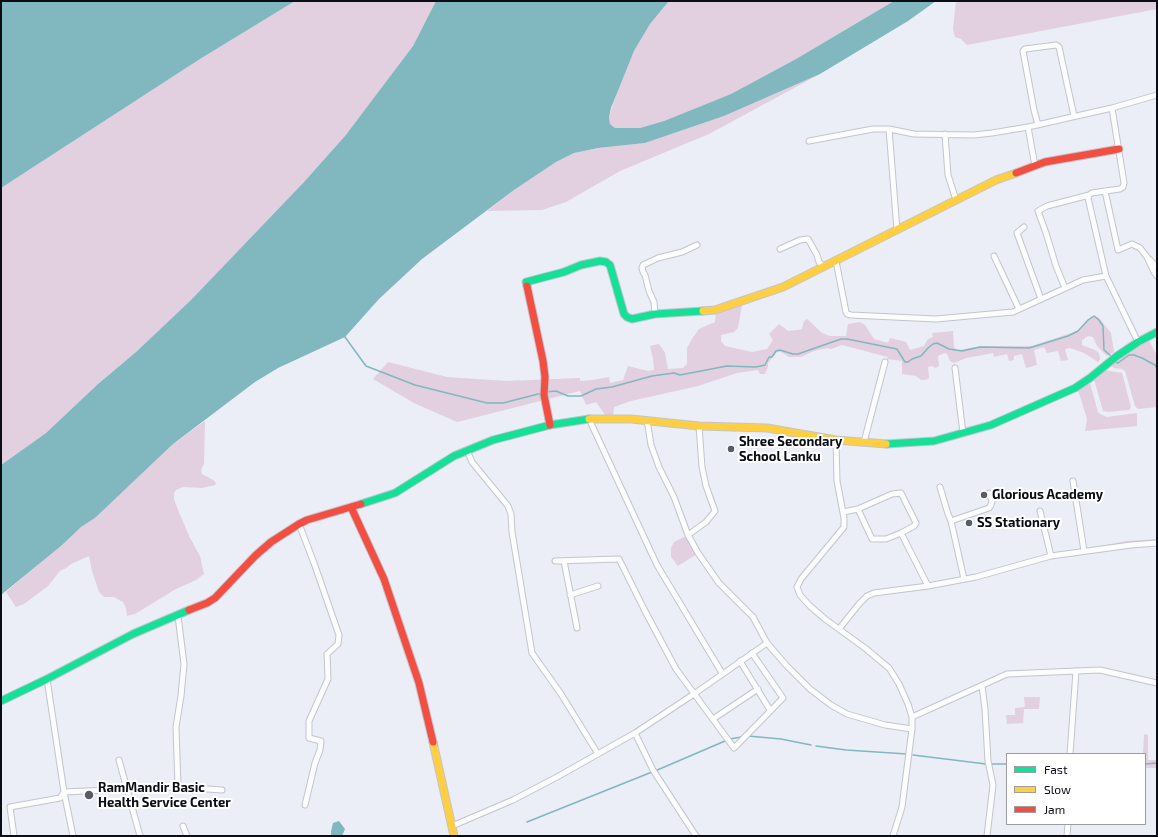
<!DOCTYPE html>
<style>
body{margin:0}
#map{position:relative;width:1158px;height:837px;overflow:hidden;background:#ebeef6;font-family:"Exo 2",sans-serif}
canvas{display:block}
.frame{position:absolute;inset:0;border:2px solid #0b0d16;pointer-events:none}
.legend{position:absolute;left:1006px;top:753px;width:140px;height:72px;box-sizing:border-box;background:#fff;border:1px solid #9d9ea2;margin:0;padding:5px 7px;list-style:none;font-size:12px;color:#0b0d16}
.legend li{display:flex;align-items:center;gap:8px;height:20px}
.legend b{width:20px;border:1px solid #9d9ea2}
</style>
<div id="map">
<canvas width="1158" height="837"></canvas>
<div class="frame"></div>
<ul class="legend">
<li><b style="height:5px;background:#16e098"></b>Fast</li>
<li><b style="height:5px;background:#ffcf43"></b>Slow</li>
<li><b style="height:5px;background:#f24e42"></b>Jam</li>
</ul>
</div>
<script>
const context = document.querySelector('canvas').getContext('2d');
context.lineJoin = 'round';
function fillPath(path, color) { context.fillStyle = color; context.fill(path, 'evenodd'); }
const poly = rows => new Path2D(rows.map(r => 'M' + r).join(''));
function stroke(path, color, width, dash) { context.strokeStyle = color; context.lineWidth = width; context.lineCap = dash ? 'butt' : 'round'; context.setLineDash(dash || []); context.stroke(path); }
function drawText(font, color, halo, rows, align = 'center') {
  context.font = font + ' "Exo 2",sans-serif'; context.lineWidth = 4; context.setLineDash([]); context.textBaseline = 'middle'; context.strokeStyle = halo; context.fillStyle = color; for (const [text, x, y, turn = 0] of rows) {
    context.save(); context.translate(x, y); context.rotate((+turn || 0) * Math.PI / 180); context.textAlign = isNaN(turn) ? turn : align; if (halo) context.strokeText(text, 0, 0); context.fillText(text, 0, 0); context.restore();
  }
}
fillPath(poly([
 [295,1,436,1,413,46,345,136,304,182,191,300,136,352,98,384,46,433,1,465,1,188,200,59],
 [669,1,894,1,796,59,731,94,664,121,640,128,615,128,610,124,609,117,618,90,634,51,650,24],
 [956,1,1157,1,1157,9,967,45,961,39,955,37,953,29],
 [820,74,709,134,620,171,566,202,542,210,487,211,514,190,556,162,574,153,598,148,645,143,724,116],
 [742,305,738,328,734,332,721,335,721,341,725,346,752,352,767,349,773,340,769,334,779,324,788,331,798,330,802,329,804,321,807,319,822,333,830,336,846,336,848,324,860,322,865,325,874,339,888,343,890,338,906,342,910,350,924,346,928,339,933,337,932,333,953,331,954,348,958,350,981,346,1032,346,1077,331,1092,316,1098,317,1111,333,1114,352,1107,356,1097,346,1093,337,1088,336,1082,340,1082,345,1095,350,1099,353,1100,359,1098,362,1084,353,1070,348,1065,349,1068,360,1061,361,1058,351,1047,353,1044,347,1034,350,1037,365,1026,368,1022,354,1014,356,1014,360,1009,361,1007,354,994,357,993,353,966,358,954,363,950,361,947,354,944,353,938,356,939,366,936,368,932,366,928,367,929,378,926,380,921,380,916,376,902,374,902,361,887,359,888,357,842,345,831,349,827,348,814,351,801,357,789,357,781,352,777,352,768,363,768,367,765,374,760,374,758,370,737,373,698,386,631,401,614,407,613,417,606,416,596,402,586,405,580,391,457,422,414,403,373,379,388,362,447,377,506,381,580,378,580,381,592,380,609,377,610,383,623,380,628,366,648,371,654,370,653,359,650,346,659,344,665,353,668,369,683,368,687,364,687,348,692,339,699,329,715,322,716,313],
 [1148,338,1157,356,1157,407,1138,409,1135,406,1125,371,1122,369,1114,368,1111,366,1111,363],
 [1104,370,1122,373,1131,407,1129,410,1108,412,1103,411,1094,379],
 [1090,383,1098,412,1100,414,1107,417,1137,413,1137,426,1085,431,1087,419,1078,390],
 [205,421,204,464,201,470,202,474,213,480,216,483,215,485,202,488,183,487,176,490,174,493,174,499,178,510,190,538,200,556,204,574,196,580,176,589,135,614,127,616,126,608,123,602,114,597,104,597,99,592,92,571,89,556,71,564,66,568,60,571,48,586,24,604,16,607,6,592,81,527,95,518,173,444],
 [686,536,697,554,678,566,671,557,671,548,674,542],
 [1157,539,1157,541,1062,553,1127,541],
 [1024,697,1040,697,1039,709,1024,709,1023,723,1007,724,1006,715,1015,715,1015,708,1025,707],
 [1144,734,1148,735,1148,760,1157,760,1157,768,1145,768,1145,754,1143,754]
]), '#e2cfdf');
fillPath(poly([
 [1,1,295,1,200,59,1,188],
 [436,1,669,1,650,24,634,51,611,108,609,117,610,124,615,128,640,128,664,121,731,94,796,59,894,1,936,1,908,21,820,74,724,116,645,143,598,148,574,153,556,162,514,190,422,259,379,299,345,337,278,368,255,382,173,444,95,518,81,527,62,545,1,595,1,465,46,433,98,384,136,352,191,300,304,182,345,136,413,46],
 [339,821,345,829,342,836,331,836,331,831,333,823]
]), '#81b7be');
stroke(poly([
 [345,337,366,366,415,385,487,403,503,403,542,393],
 [1115,362,1118,363,1129,355,1134,355,1142,358,1155,365,1157,368],
 [546,392,556,391,568,396,581,396,596,389,612,387,652,376,674,373,680,375,727,366,756,367,765,365,769,357,772,357,776,351,780,350,793,354,798,354,841,339,847,339,897,349,905,362,908,362,912,359,921,356,928,348,933,344,937,343,949,349,962,351,980,347,1029,348,1068,336,1078,331,1088,320,1094,316,1099,320,1103,326,1104,350,1111,356],
 [748,736,781,739,811,745],
 [730,739,741,737],
 [816,746,846,750,907,754],
 [913,755,986,764],
 [991,764,1007,764],
 [1145,764,1157,763],
 [655,771,725,741],
 [527,822,652,772]
]), '#81b7be', 1.5);
const street = poly([
 [1112,108,1124,183,1123,187,1120,189,1105,191,1118,250,1132,244,1140,248,1147,257,1154,272,1157,276],
 [1038,125,1034,110,1023,51,1025,49,1056,45,1059,47,1074,116],
 [1028,127,1035,166],
 [945,134,948,175,956,200],
 [809,141,873,129,889,129],
 [1105,191,1092,193,1089,195,1088,198,1106,276],
 [1024,227,1017,233,1041,299],
 [897,230,889,129,914,134,974,135,992,133,1028,127,1112,108,1157,95],
 [780,249,800,240,808,239,817,255,819,262,824,267],
 [994,256,1019,309],
 [1149,259,1157,267],
 [836,261,846,312,847,314,851,315,936,319,1013,312,1083,280,1106,276,1138,342],
 [1065,288,1056,266,1046,233,1038,211,1047,206,1089,195],
 [655,314,654,302,649,291,645,275,643,272,642,268,643,265,658,258,682,252,697,245],
 [955,368,963,433],
 [589,419,657,565,722,673],
 [647,420,651,445,659,467,674,497,688,535,698,553,719,583,753,617,767,643,786,665,810,689,831,705,847,714,885,725,912,729],
 [836,440,837,481,844,518,844,527,801,579,797,587,800,595,810,606,825,619,865,648,889,668,899,684,908,704,912,717,912,729,902,807,893,836],
 [864,442,885,362],
 [467,450,472,462,508,506,511,514,512,532,532,653,561,694,598,754],
 [1073,481,1084,551],
 [940,487,948,514,951,521],
 [858,509,892,494,901,493,916,523,914,526,901,533],
 [1040,511,1051,556],
 [843,512,858,509,872,539,886,539,901,533,928,586],
 [299,524,314,563,339,635,338,644,327,654,328,679,309,721,309,738,321,741,320,750,315,763,305,805],
 [688,535,706,522,715,511,706,486,702,467,699,426],
 [555,561,619,559,645,611,676,669,734,748,783,698,752,653],
 [564,561,577,628],
 [964,579,951,521,989,508,991,505,992,501,989,493],
 [570,595,598,586],
 [178,616,184,664,181,696,176,727,178,787,222,790],
 [839,629,859,604,867,596,874,593,928,586,976,577,1051,556,1131,545,1157,543],
 [740,661,770,710],
 [47,679,64,792,178,787],
 [982,686,985,709,988,761,993,785,987,836],
 [912,717,1007,674,1100,670,1157,683],
 [713,719,758,689],
 [635,733,653,770,696,836],
 [1070,754,1076,671],
 [119,760,140,836],
 [64,792,73,836],
 [183,826,187,836],
 [452,826,513,800,557,777,635,733,694,694,767,643],
 [14,836,10,807,60,798,64,792],
 [1067,836,1068,824]
]);
const fast = poly([
 [527,286,526,282,564,272,581,265,600,261,606,262,610,265,624,314,627,317,632,319,655,314,703,311],
 [886,444,934,441,991,425,1075,388,1090,378,1117,356,1138,342,1157,332],
 [361,504,395,493,454,456,493,440,550,425,589,419],
 [1,701,47,679,133,634,189,610]
]);
const slow = poly([
 [703,311,715,310,783,287,996,180,1016,173],
 [589,419,631,419,699,426,767,428,836,440,886,444],
 [433,742,454,836]
]);
const jam = poly([
 [1016,173,1045,162,1119,149],
 [527,286,543,361,545,377,544,395,550,425],
 [351,507,384,579,419,683,433,742],
 [189,610,207,603,215,598,255,556,271,542,299,524,307,520,361,504]
]);
stroke(street, '#c2c5cd', 7);
stroke(fast, '#c2c5cd', 9);
stroke(slow, '#c2c5cd', 9);
stroke(jam, '#c2c5cd', 9);
stroke(street, '#fcfcfe', 5);
stroke(fast, '#16e098', 7);
stroke(slow, '#ffcf43', 7);
stroke(jam, '#f24e42', 7);
for (const [x, y, r, color] of [
 [731,449,4,"#595c64"],
 [984,495,4,"#595c64"],
 [969,523,4,"#595c64"],
 [89,795,5,"#595c64"]
]) { const dot = new Path2D(); dot.arc(x, y, r, 0, 2 * Math.PI); context.fillStyle = color; context.fill(dot); stroke(dot, '#fff', 1.5); }
drawText('bold 13px', '#0b0d16', '#fff', [
 ["Shree Secondary",739,442],
 ["School Lanku",739,457],
 ["Glorious Academy",992,495],
 ["SS Stationary",977,523],
 ["RamMandir Basic",98,788],
 ["Health Service Center",98,803]
], 'left');
</script>
